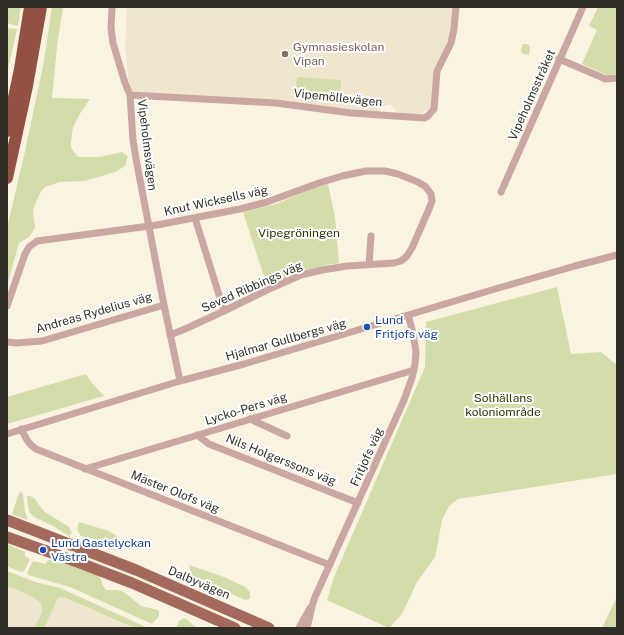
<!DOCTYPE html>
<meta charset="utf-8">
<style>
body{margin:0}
#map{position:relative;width:624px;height:635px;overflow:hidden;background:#faf3e2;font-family:"Public Sans",sans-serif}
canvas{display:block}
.frame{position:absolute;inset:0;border:8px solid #312f28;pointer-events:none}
</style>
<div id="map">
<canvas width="624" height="635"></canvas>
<div class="frame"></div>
</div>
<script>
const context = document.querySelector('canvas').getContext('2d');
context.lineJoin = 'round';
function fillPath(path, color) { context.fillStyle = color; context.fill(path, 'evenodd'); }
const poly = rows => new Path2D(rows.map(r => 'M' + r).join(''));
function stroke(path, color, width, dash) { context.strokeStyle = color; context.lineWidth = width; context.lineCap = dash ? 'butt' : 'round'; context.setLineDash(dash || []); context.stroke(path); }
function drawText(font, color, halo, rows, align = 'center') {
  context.font = font + ' "Public Sans",sans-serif'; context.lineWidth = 4; context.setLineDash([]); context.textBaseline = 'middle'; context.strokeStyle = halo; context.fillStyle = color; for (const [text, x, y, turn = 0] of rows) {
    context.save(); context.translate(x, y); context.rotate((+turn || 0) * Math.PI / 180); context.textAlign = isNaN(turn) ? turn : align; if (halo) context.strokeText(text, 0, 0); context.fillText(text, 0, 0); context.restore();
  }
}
fillPath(poly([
 [127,7,456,7,454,29,441,62,431,111,428,110,424,111,420,115,397,115,395,109,391,105,387,105,380,108,378,114,130,95,125,47],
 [7,575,65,597,133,628,7,628]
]), '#f0e6d0');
fillPath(poly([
 [7,7,21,7,18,26,7,23],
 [52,7,63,7,57,46,52,98,90,99,81,112,73,127,71,142,71,148,78,157,100,157,122,152,128,156,125,166,115,172,85,181,60,182,45,187,40,193,33,210,35,228,29,237,19,243,7,286,7,228,25,151,43,66],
 [598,7,617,7,617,74,607,75,582,64,597,30,589,26],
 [7,28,17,29,7,74],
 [524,44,526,44,529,45,530,49,529,55,523,54,521,51,522,45],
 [297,77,341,80,340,100,295,96],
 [328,184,335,217,339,263,326,265,302,271,267,286,243,212,276,204,312,189],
 [557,287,571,354,601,352,617,365,617,474,458,499,449,506,442,520,435,557,417,582,402,614,389,628,327,600,334,577,425,367,426,322],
 [86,374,92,383,104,396,7,424,7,397],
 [21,492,23,494,25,512,28,520,16,516,12,514,19,493],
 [27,496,30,496,35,499,39,505,45,512,69,527,72,533,69,536,53,526,34,517,30,513,28,506],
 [79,522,109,531,117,536,120,544,117,550,110,549,96,540,81,536,77,530],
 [7,544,25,552,25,556,30,559,26,568,23,572,18,571,7,566],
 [48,560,67,564,97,575,101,579,102,584,106,590,118,590,124,592,141,606,158,610,159,612,159,616,152,624,70,587,28,575,27,573,33,561,46,564],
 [189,565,224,577,245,587,250,592,250,599,245,600,229,593,213,589,200,583,191,574],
 [7,571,35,582,60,588,146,627,146,628,134,628,64,597,58,598,44,628,34,628,36,625,42,612,41,603,33,597,14,588,7,587],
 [617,597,617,628,602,628],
 [184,618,188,620,196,628,176,628,179,621]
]), '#d3dda9');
stroke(poly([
 [112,7,111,28,113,43,125,83,130,95,133,140,136,159,164,305,180,381],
 [559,59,601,77,605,79,617,78],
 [130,95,276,103,351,113,424,118,428,116,434,109,437,71,451,43,454,29,456,7],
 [501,192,583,7],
 [195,218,224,311],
 [369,264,371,236],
 [7,306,25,254,29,247,37,241,157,225,240,209,267,202,319,183,342,176,366,171,385,171,398,174,418,182,426,187,431,194,432,201,429,209,412,248,407,256,401,261,394,263,347,266,322,270,301,275,267,290,224,311,185,329,170,335],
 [7,342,16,343,42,341,164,305],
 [250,419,287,436],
 [21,429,27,440,31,445,36,449,330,565],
 [7,434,180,381,244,364,495,289,575,266,617,255],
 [197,435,209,444,358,503],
 [85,469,414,370],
 [299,628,310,608],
 [307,628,313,603,315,597,404,400,412,378,415,364,416,352,413,333,408,315]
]), '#caa8a1', 7);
stroke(poly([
 [7,520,136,570,269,628],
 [7,537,80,563,132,583,235,628]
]), '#a2695c', 11);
stroke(poly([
 [7,131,20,69,30,7],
 [7,178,27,86,41,7]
]), '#935143', 12);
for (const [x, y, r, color] of [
 [285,54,4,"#8d6e63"],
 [367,327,4,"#1a4fb4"],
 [43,550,4,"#1a4fb4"]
]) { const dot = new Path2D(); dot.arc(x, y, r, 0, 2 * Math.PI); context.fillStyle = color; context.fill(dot); stroke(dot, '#fff', 1.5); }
drawText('12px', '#785e54', '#fff', [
 ["Gymnasieskolan",293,47],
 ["Vipan",293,61]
], 'left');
drawText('12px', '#312f28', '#fff', [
 ["Vipeholmsstråket",532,95,-66],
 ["Vipemöllevägen",338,98,6],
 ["Vipeholmsvägen",147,145,83],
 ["Knut Wicksells väg",216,201,-12],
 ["Seved Ribbings väg",252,287,-24],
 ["Andreas Rydelius väg",94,313,-16],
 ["Hjalmar Gullbergs väg",286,340,-16],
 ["Lycko-Pers väg",246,409,-17],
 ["Fritjofs väg",367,457,-66],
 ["Nils Holgerssons väg",281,460,22],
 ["Mäster Olofs väg",175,492,22],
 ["Dalbyvägen",199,583,23]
]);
drawText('12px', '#2f3600', '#fff', [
 ["Vipegröningen",299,233],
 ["Solhällans",503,398],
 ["koloniområde",503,412]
]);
drawText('12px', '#164399', '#fff', [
 ["Lund",375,320],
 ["Fritjofs väg",375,334],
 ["Lund Gastelyckan",51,543],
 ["Västra",51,557]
], 'left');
</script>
